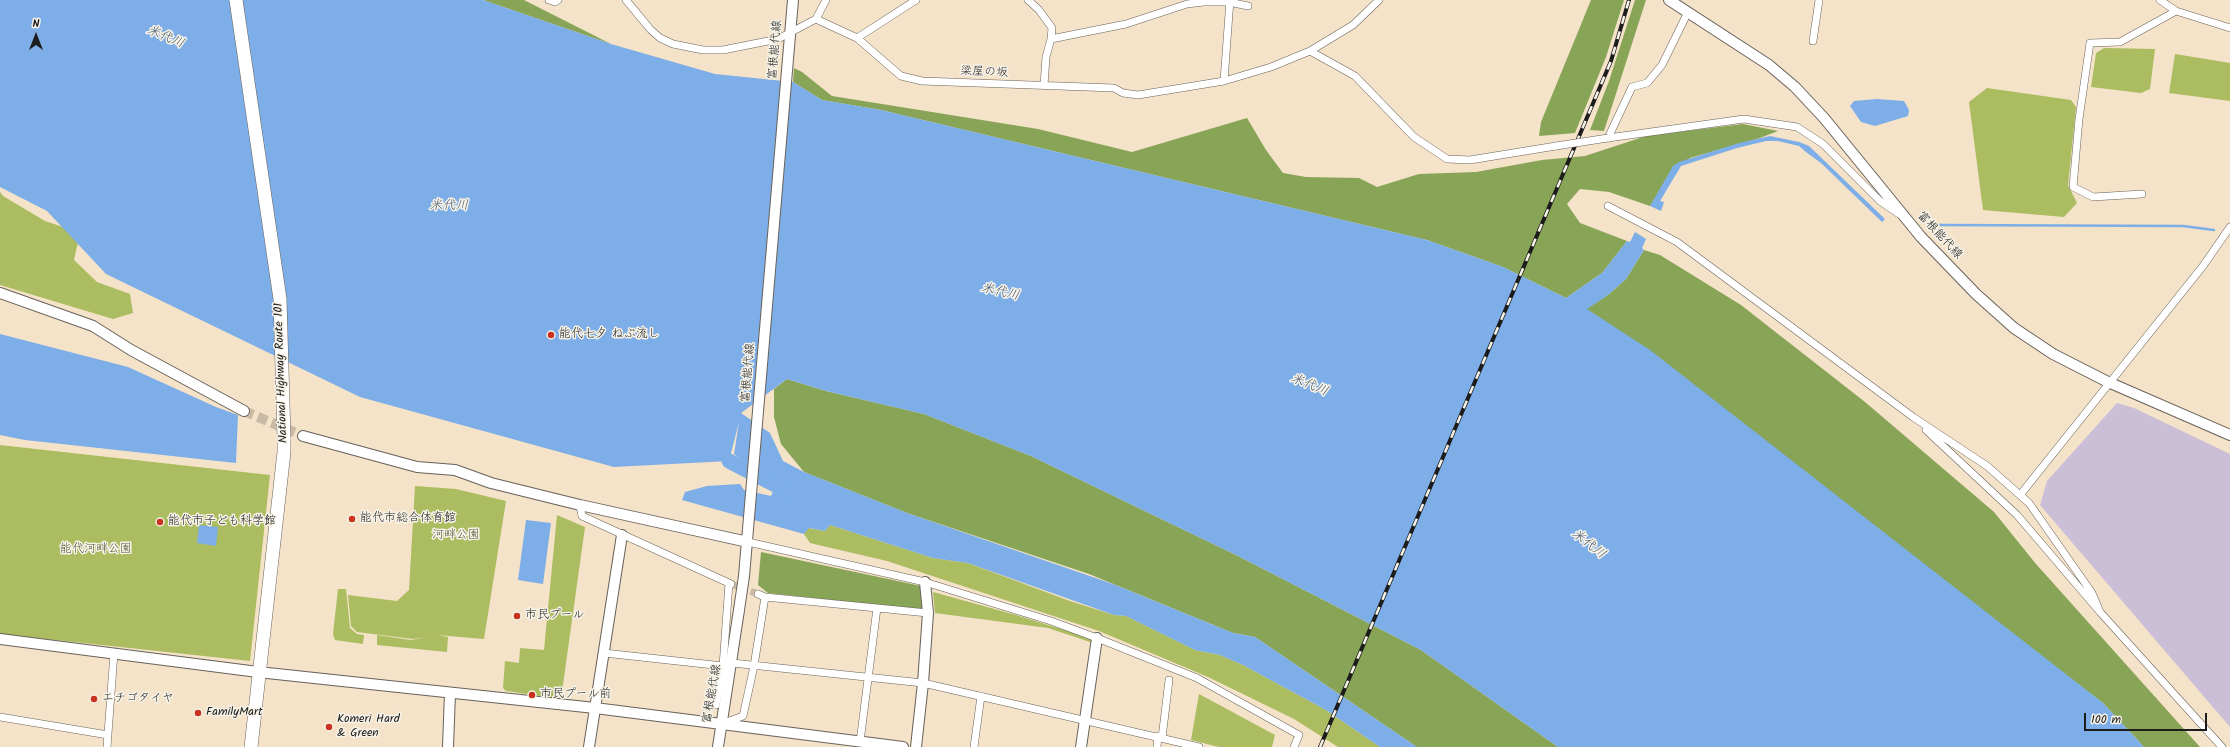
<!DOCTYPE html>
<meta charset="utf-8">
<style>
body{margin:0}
#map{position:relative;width:2230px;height:747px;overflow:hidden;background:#f4e2c9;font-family:Kalam,sans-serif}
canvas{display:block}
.north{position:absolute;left:16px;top:16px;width:40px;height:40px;-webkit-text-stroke:3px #f7f3e8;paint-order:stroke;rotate:0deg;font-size:11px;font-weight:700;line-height:16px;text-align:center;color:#1c1c1c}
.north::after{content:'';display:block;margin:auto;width:14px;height:18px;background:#1c1c1c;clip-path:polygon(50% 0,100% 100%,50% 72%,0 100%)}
.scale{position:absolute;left:2084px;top:713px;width:123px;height:18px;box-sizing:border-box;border:2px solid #1c1c1c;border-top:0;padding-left:5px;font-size:12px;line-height:14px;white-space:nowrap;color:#1c1c1c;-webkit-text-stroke:3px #f7f3e8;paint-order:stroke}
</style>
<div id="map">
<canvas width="2230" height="747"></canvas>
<div class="north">N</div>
<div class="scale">100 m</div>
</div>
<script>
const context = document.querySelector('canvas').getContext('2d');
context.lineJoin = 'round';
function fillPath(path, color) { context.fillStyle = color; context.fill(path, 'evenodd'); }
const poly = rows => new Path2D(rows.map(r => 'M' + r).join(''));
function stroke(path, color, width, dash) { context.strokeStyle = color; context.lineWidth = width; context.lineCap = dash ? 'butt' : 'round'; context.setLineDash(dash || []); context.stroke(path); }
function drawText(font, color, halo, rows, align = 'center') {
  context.font = font + ' Kalam,"Klee One",sans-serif'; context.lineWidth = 3; context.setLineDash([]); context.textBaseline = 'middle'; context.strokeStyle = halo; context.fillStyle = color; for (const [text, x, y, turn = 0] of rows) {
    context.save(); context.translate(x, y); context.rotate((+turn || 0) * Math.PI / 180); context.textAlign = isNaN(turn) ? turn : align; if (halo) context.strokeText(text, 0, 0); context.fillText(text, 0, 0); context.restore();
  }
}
fillPath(poly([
 [2117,403,2134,408,2230,454,2230,727,2040,505,2047,481]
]), '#cabfd6');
fillPath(poly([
 [2104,48,2155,49,2150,89,2141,93,2091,87,2096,53],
 [2175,54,2230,63,2230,101,2169,93],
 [1987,88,2071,100,2076,107,2068,185,2077,203,2064,217,1983,210,1969,102],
 [0,192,3,196,45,221,75,231,78,242,74,260,97,282,130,294,133,313,113,319,0,285],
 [0,445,270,475,250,661,0,634],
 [415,486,456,489,506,501,484,639,437,635,448,637,447,652,377,645,377,635,411,640,429,637,413,639,357,632,351,626,348,595,397,601,409,590],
 [557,515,585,527,561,699,506,691,503,688,505,661,519,663,520,648,544,650],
 [830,525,933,558,968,563,1070,601,1114,615,1126,616,1195,650,1220,655,1243,665,1326,710,1380,747,1338,747,1294,719,1208,677,1099,631,887,561,810,543,804,534,808,528,825,531],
 [338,589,346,589,350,628,357,634,364,635,363,644,335,640,333,634],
 [933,592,1016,615,1093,639,1093,643,1048,628,935,613],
 [1199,694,1275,735,1272,747,1219,747,1191,740]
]), '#abbd60');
fillPath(poly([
 [483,0,524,0,611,44],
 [1591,0,1624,0,1606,57,1575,133,1539,136,1541,122],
 [1635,0,1646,0,1604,131,1590,130,1609,81],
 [794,68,802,72,832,96,1038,129,1132,152,1247,118,1266,150,1283,173,1306,177,1359,178,1377,187,1419,174,1476,172,1542,160,1585,156,1646,136,1743,124,1778,131,1760,138,1690,158,1673,171,1650,206,1609,192,1580,189,1567,204,1580,223,1627,241,1602,273,1566,298,1503,267,1427,240,881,110,822,100,793,82],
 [1644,250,1660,255,1741,305,1865,402,1994,512,2036,564,2200,747,2144,747,2103,703,1586,309,1608,295,1626,279],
 [787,379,826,391,924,414,1031,456,1238,556,1421,650,1558,747,1417,747,1255,637,1233,633,1089,574,907,513,804,472,781,444,774,417,774,389],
 [761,552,921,586,923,610,768,593,758,585]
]), '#88a456');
fillPath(poly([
 [0,0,483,0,611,44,715,74,793,82,822,100,881,110,1427,240,1503,267,1566,298,1602,273,1627,241,1630,242,1635,232,1646,239,1642,248,1644,250,1626,279,1608,295,1587,309,1650,350,2103,703,2144,747,1558,747,1421,650,1238,556,1031,456,924,414,826,391,787,379,741,413,770,433,783,461,804,472,907,513,1113,584,1233,633,1255,637,1417,747,1380,747,1326,710,1243,665,1220,655,1195,650,1126,616,1114,615,968,563,933,558,830,525,825,531,809,528,804,534,682,500,685,492,707,486,740,484,744,490,771,496,774,489,772,479,745,463,734,454,739,422,729,461,614,467,360,397,106,274,47,211,0,187],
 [1877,99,1904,101,1909,110,1908,116,1875,126,1861,122,1850,106,1854,101],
 [1770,136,1799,142,1809,146,1885,219,1882,222,1821,163,1806,152,1799,146,1778,141,1766,141,1737,148,1681,166,1660,201,1664,202,1661,211,1650,206,1673,166,1679,162,1739,143],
 [0,334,128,367,216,407,238,415,236,463,25,440,0,435],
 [526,520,551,523,543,584,518,580],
 [199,525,218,527,216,546,197,543]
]), '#7daee8');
stroke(poly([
 [1937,225,2183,226,2214,230]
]), '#7daee8', 2.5);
stroke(poly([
 [729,461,791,493]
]), '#7daee8', 15);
stroke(poly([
 [731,584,758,594]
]), '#c9baa6', 7, [7, 3.5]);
stroke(poly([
 [244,411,303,436]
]), '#c9baa6', 10, [10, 5]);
const street = poly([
 [549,0,555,2,558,0],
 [626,0,650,29,660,38,673,44,703,50,723,50,778,39,816,19,857,38,901,76,922,81,1114,88,1123,93,1138,95,1224,81,1271,67,1310,51,1353,25,1379,0],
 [1028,0,1039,10,1052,28,1051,39,1046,57,1044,85],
 [2160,0,2176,11,2230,28],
 [816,19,826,0],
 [857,38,916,0],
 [1051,39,1126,24,1187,4,1204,2,1229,2,1248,6],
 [1813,41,1819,0],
 [1310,51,1355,76,1414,137,1447,159,1470,160,1556,146],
 [1224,81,1230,0],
 [1608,138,1744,119,1797,127,1823,144,1880,201,1899,214],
 [1608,138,1632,87,1647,83,1662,65,1688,12],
 [2142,194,2093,197,2073,187,2079,119,2090,43,2120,42,2176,11],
 [1608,206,1677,242,1913,417,1987,466,2029,503,2092,593,2100,612],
 [1926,430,2017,515,2100,612,2222,747],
 [2020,495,2203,266,2230,227],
 [580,505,582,516,731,584],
 [748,542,925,582,1051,621,1097,638,1197,678,1299,735,1294,747],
 [758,594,765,597,928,613],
 [604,653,723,666,729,583],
 [732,663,923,683,1199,747],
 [716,705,723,666],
 [0,717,108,735],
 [724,723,743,716,754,666,765,597],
 [1162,738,1169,680],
 [860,742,877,608],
 [107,747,114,653],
 [974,747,981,696],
 [1157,747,1158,736]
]);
const secondary = poly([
 [1669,0,1769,65,1795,87,1824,118,1921,237,1976,294,2014,328,2053,354,2108,382,2230,435],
 [0,293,93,326,131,350,244,411],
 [303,436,417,467,455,470,491,483,580,505,748,542],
 [744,576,793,0],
 [0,639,258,672,595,708,903,747],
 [448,747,450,693],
 [589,747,622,535],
 [718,747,739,610],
 [916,747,923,683,928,613,925,582],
 [1081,747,1097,638]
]);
const highway = poly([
 [251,747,284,452,284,438]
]);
stroke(street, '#686159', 8);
stroke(secondary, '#686159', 12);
stroke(highway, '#686159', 14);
stroke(street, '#fff', 7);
stroke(secondary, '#fff', 10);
stroke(highway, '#fff', 13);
const rail = poly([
 [1320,747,1611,61,1629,0]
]);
stroke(rail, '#1c1c1c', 4);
stroke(rail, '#f7f3e8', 2.5, [8]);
const streetBridge = poly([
 [1556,146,1608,138]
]);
const secondaryBridge = poly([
 [739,610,744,576]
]);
const highwayBridge = poly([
 [236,0,280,299,284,438]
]);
stroke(streetBridge, '#686159', 8, []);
stroke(secondaryBridge, '#686159', 12, []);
stroke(highwayBridge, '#686159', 14, []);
stroke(streetBridge, '#fff', 7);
stroke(secondaryBridge, '#fff', 10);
stroke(highwayBridge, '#fff', 13);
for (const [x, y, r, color] of [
 [551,335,4,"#c8321e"],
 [352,519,4,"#c8321e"],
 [160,522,4,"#c8321e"],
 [517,616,4,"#c8321e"],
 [532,695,4,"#c8321e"],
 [94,699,4,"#c8321e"],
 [198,713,4,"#c8321e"],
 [329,727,4,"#c8321e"]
]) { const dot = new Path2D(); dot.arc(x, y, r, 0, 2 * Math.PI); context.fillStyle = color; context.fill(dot); stroke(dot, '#f7f3e8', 1.5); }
drawText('12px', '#1c1c1c', '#f7f3e8', [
 ["富根能代線",776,50,-85],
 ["梁屋の坂",984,73,2],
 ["富根能代線",1939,236,47],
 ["National Highway Route 101",282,373,-92],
 ["富根能代線",749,373,-85],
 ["富根能代線",713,694,-80]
]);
drawText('12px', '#1c1c1c', '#f7f3e8', [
 ["能代七夕 ねぶ流し",559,335],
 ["能代市総合体育館",360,519],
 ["能代市子ども科学館",168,522],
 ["市民プール",525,616],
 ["市民プール前",540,695],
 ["エチゴタイヤ",102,699],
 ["FamilyMart",206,713],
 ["Komeri Hard",337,720],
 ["& Green",337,734]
], 'left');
drawText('12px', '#4e5434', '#f7f3e8', [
 ["河畔公園",456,536],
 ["能代河畔公園",96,550]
]);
drawText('italic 13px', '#43566e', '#f7f3e8', [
 ["米代川",165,38,23],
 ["米代川",449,207],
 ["米代川",1000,293,13],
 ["米代川",1309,386,22],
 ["米代川",1588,545,38]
]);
</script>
